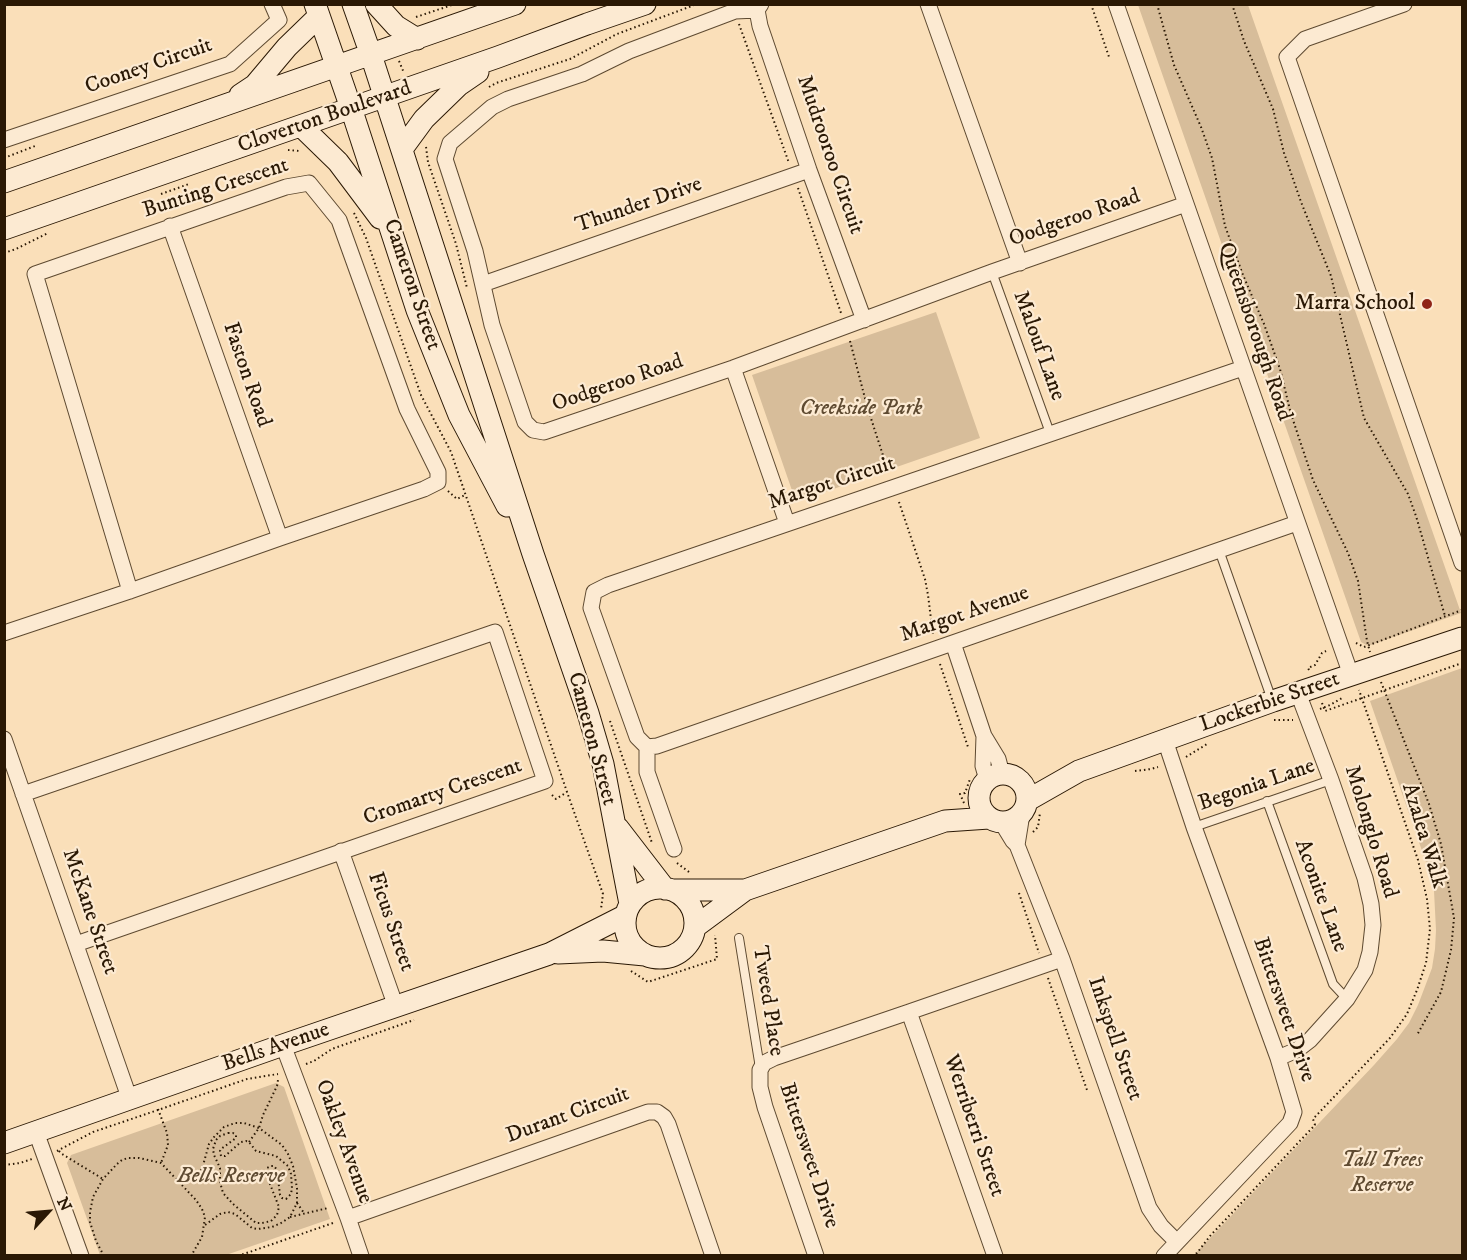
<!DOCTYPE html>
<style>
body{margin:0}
#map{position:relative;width:1467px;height:1260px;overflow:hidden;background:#fadfb9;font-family:"IM FELL DW Pica",serif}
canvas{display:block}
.frame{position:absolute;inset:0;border:6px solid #2a1804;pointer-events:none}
.north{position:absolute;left:18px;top:1182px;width:60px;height:60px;-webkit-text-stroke:4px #fcead2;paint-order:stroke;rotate:64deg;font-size:16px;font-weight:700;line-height:24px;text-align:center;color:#2a1804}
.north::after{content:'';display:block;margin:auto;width:21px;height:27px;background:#2a1804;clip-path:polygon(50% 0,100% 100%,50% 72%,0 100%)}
</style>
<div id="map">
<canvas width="1467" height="1260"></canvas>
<div class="frame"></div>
<div class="north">N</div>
</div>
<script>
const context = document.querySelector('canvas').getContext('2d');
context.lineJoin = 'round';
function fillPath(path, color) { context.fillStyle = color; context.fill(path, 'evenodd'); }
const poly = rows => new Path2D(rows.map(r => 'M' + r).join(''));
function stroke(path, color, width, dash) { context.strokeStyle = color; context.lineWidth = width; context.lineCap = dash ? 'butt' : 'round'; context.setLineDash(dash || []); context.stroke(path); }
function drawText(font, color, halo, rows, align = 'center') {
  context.font = font + ' "IM FELL DW Pica",serif'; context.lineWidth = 4.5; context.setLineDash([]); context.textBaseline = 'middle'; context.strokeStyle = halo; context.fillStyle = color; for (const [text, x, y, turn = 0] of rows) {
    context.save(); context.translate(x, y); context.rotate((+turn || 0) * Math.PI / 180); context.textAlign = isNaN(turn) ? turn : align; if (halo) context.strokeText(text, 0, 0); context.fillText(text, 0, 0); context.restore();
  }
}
fillPath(poly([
 [1138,5,1248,5,1461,613,1368,646,1361,642],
 [936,312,980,438,796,502,752,375],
 [1462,668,1462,1255,1194,1255,1374,1065,1397,1039,1409,1023,1418,1005,1432,968,1435,949,1436,930,1434,891,1429,871,1370,701],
 [276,1083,284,1087,330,1219,226,1255,100,1255,67,1163,71,1155]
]), '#d7bd9a');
const lane = poly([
 [992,272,1050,433],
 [1219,550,1272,700],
 [1267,801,1333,984,1347,999],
 [1194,827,1331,780],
 [739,938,760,1068]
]);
const street = poly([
 [761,4,757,10,760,26,809,170,864,320],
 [928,4,1020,263],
 [1116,4,1351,675],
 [1404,4,1305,39,1287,57,1462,563],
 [757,10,735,11,629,51,582,74,508,99,492,107,450,143,445,159,475,251,492,325,525,422,533,430,544,432,733,368,992,272,1186,204],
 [4,140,230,64,279,20,272,4],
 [170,226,280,538],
 [483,284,809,170],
 [733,368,787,523],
 [4,633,130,591,280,538,424,489,438,482,438,472,407,409,339,220,309,183,286,187,35,274,130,591],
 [953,643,984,736,998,759,1002,774],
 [984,736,983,766,987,780],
 [4,739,130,1100],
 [647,747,637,737,591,608,594,592,608,585,1243,368],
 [647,747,657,746,1297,523],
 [647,747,647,772,674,849],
 [23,794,495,632,545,781,76,944],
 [1002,823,1013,841,1017,845,1062,959,1149,1208,1161,1226,1177,1242],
 [1017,845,1022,814],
 [341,851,396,1007],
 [909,1012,995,1256],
 [283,1045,348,1218,361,1256],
 [1278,1058,1297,1050,1310,1040,1347,999,1365,970,1370,952,1373,925,1371,904,1365,878,1331,780,1298,693],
 [36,1132,81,1256],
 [348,1218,648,1112,657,1112,664,1117,668,1124,713,1256],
 [816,1256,765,1107,760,1087,760,1070,764,1063,774,1058,909,1012,1062,959],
 [1164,1256,1290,1123,1294,1112,1278,1058,1194,827,1165,740]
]);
const secondary = poly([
 [315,4,351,108,417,310,459,415,507,506],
 [353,4,371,55,533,554,588,713,603,764,630,904],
 [376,4,396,26,417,39],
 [240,95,255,85,287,47,319,16],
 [301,126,338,162,380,218],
 [402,149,424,119,459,85,478,72],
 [4,182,515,4],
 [4,229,498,57,587,24,645,4],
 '979 798a24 24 0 1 1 48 0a24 24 0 1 1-48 0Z',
 [1028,800,1079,771,1273,701,1462,638],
 [618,828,665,889],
 '625 923a35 35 0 1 1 70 0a35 35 0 1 1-70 0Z',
 [673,890,745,890],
 [695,927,745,890,945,821,989,818],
 [558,953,603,951,645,955],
 [4,1143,283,1045,549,954,626,915]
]);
stroke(lane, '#5e4a31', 10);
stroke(street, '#5e4a31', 17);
stroke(secondary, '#2a1804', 23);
stroke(poly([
 [1091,4,1109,57],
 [1157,4,1174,65,1201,127,1212,158,1225,226,1243,275,1264,324,1280,369,1291,414,1313,480,1348,553,1358,581,1367,641,1370,652],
 [1232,4,1244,41,1273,109,1284,153,1301,202,1331,276,1364,418,1408,494,1416,516,1445,616],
 [416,17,455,4],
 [739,24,789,163],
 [399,61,404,73],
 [489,87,496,83,570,59,617,34,697,4],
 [426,147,428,162,456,244,467,288],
 [288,150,300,151],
 [4,158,35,146],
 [798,188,841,313],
 [161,194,189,184],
 [354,213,366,238,421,395,451,452,567,792,603,894,601,909],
 [4,253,16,249,48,233],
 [850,341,867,406,889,474],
 [448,491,457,499,465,495],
 [899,502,925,579,928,595,933,635],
 [1356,643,1364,647,1462,610],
 [940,664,968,747],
 [1309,670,1308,668,1315,665,1322,653,1326,651],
 [1381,682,1429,804,1441,844,1454,918,1451,950,1441,992,1417,1035],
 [1322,703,1325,711,1462,663],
 [1320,709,1330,705,1342,698],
 [1274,720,1293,720],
 [610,721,652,843],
 [1186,757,1207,744],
 [1135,771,1151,769,1158,767],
 [552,795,556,799,567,792],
 [964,803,960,794,965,793,970,779],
 [1033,832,1038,827,1040,813],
 [677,863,689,872],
 [1019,893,1039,953],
 [631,971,648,982,717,959,715,935],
 [1048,978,1087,1090],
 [306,1064,314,1061,332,1049,414,1020],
 [158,1109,167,1133,168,1145,161,1163],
 [228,1133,233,1133,236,1135,236,1138,221,1149,220,1151,221,1156,225,1156,241,1142,246,1141,249,1142,256,1151,276,1156,288,1166,291,1174,292,1188,291,1194,286,1199,282,1198,280,1195,277,1170,274,1166,271,1166,267,1168,266,1170,268,1179,279,1207,277,1215,271,1221,262,1223,256,1223,233,1204,223,1193,220,1182,220,1168,214,1155,213,1149,216,1140,220,1136,228,1133],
 [249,1142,259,1128,263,1115,277,1086,278,1080],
 [57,1151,93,1132,158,1110,247,1079,278,1074],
 [59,1151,62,1154,103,1179],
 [4,1165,20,1163,32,1159],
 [178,1182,187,1181,195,1178,202,1169,209,1144,214,1137,224,1127,235,1123,244,1123,259,1128,282,1145,288,1154,293,1166,297,1188,297,1203,290,1217,281,1223,272,1227,258,1229,252,1228,235,1214,228,1212,220,1214,205,1225],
 [297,1203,304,1213],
 [290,1217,328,1208],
 [104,1256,96,1241,90,1222,90,1212,93,1197,103,1179,117,1164,122,1160,128,1158,139,1158,161,1163,196,1200,202,1209,205,1217,202,1237,191,1256],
 [238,1256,333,1223],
 [1192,1256,1197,1253,1210,1236,1315,1125,1313,1119,1390,1038,1407,1014,1417,990,1426,963,1430,929,1427,899,1418,860,1359,690]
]), '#2a1804', 2, [1.5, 3]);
stroke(lane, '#fcead2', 8);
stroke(street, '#fcead2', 15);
stroke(secondary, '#fcead2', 21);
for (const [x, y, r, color] of [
 [1427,304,6,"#8f2418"]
]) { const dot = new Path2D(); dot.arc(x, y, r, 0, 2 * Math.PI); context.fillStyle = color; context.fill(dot); stroke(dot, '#fcead2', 2); }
drawText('22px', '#2a1804', '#fcead2', [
 ["Cooney Circuit",149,67,-19],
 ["Cloverton Boulevard",325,118,-19],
 ["Mudrooroo Circuit",829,155,71],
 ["Bunting Crescent",216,189,-18],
 ["Thunder Drive",639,206,-19],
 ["Oodgeroo Road",1075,219,-19],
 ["Cameron Street",411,285,71],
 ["Queensborough Road",1254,332,71],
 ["Malouf Lane",1038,346,70],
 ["Faston Road",246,375,71],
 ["Oodgeroo Road",618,384,-19],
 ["Margot Circuit",832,484,-18],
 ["Margot Avenue",965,615,-19],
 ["Lockerbie Street",1270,703,-19],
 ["Cameron Street",591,739,75],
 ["Begonia Lane",1257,786,-19],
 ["Cromarty Crescent",443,793,-19],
 ["Molonglo Road",1370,832,73],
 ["Azalea Walk",1423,836,73],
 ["Aconite Lane",1320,896,70],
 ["McKane Street",89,912,71],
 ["Ficus Street",390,922,71],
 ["Tweed Place",767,1001,81],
 ["Bittersweet Drive",1283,1010,71],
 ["Inkspell Street",1114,1039,71],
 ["Bells Avenue",276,1048,-19],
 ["Durant Circuit",568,1116,-20],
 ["Werriberri Street",973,1126,71],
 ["Oakley Avenue",343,1142,70],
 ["Bittersweet Drive",808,1156,72]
]);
drawText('22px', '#2a1804', '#fcead2', [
 ["Marra School",1415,304]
], 'right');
drawText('italic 22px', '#5e4a31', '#fcead2', [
 ["Creekside Park",861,409],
 ["Tall Trees",1382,1161],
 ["Reserve",1382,1186],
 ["Bells Reserve",231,1177]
]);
</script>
